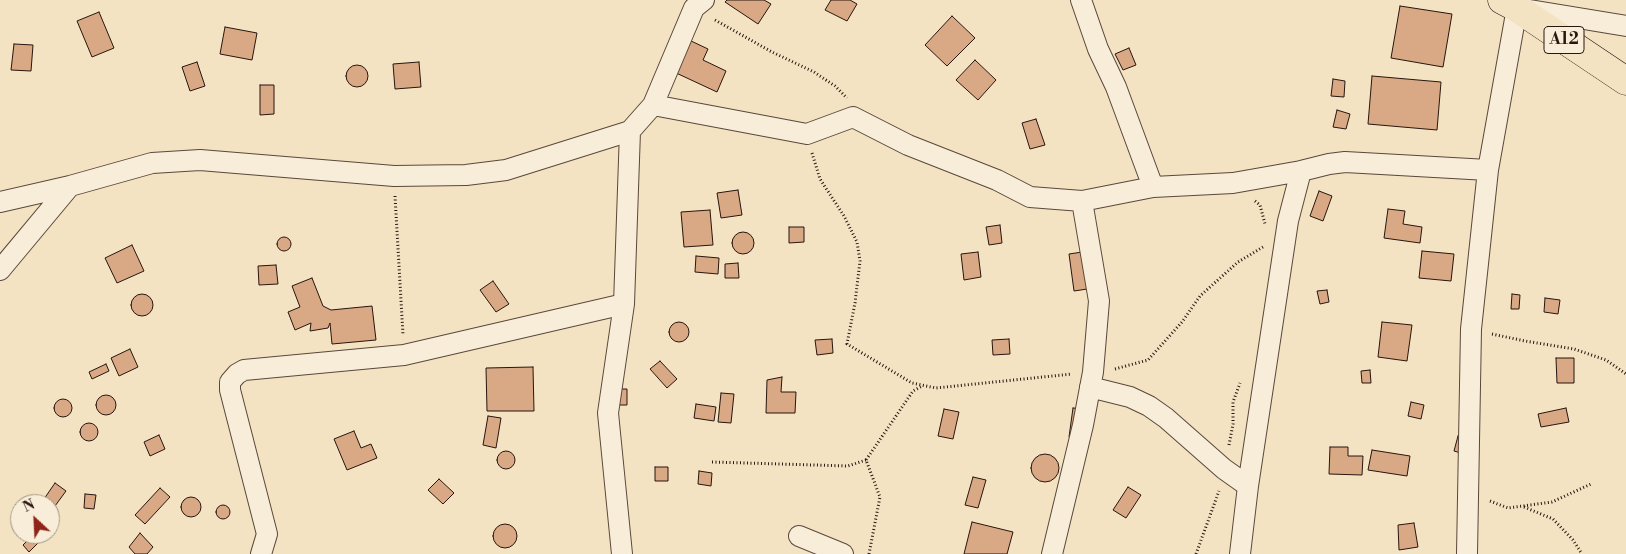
<!DOCTYPE html>
<style>
body{margin:0}
#map{position:relative;width:1626px;height:554px;overflow:hidden;background:#f3e3c3;font-family:"Libre Bodoni",serif}
canvas{display:block}
.north{position:absolute;left:10px;top:494px;width:50px;height:50px;box-sizing:border-box;background:#f7edd8;border:1px solid #a49787;border-radius:50%;rotate:335deg;font-size:14px;font-weight:700;line-height:20px;text-align:center;color:#27150e}
.north::after{content:'';display:block;margin:auto;width:18px;height:22px;background:#8f2418;clip-path:polygon(50% 0,100% 100%,50% 72%,0 100%)}
</style>
<div id="map">
<canvas width="1626" height="554"></canvas>
<div class="north">N</div>
</div>
<script>
const context = document.querySelector('canvas').getContext('2d');
context.lineJoin = 'round';
function fillPath(path, color) { context.fillStyle = color; context.fill(path, 'evenodd'); }
const poly = rows => new Path2D(rows.map(r => 'M' + r).join(''));
function stroke(path, color, width, dash) { context.strokeStyle = color; context.lineWidth = width; context.lineCap = dash ? 'butt' : 'round'; context.setLineDash(dash || []); context.stroke(path); }
function drawText(font, color, halo, rows, align = 'center') {
  context.font = font + ' "Libre Bodoni",serif'; context.lineWidth = 4; context.setLineDash([]); context.textBaseline = 'middle'; context.strokeStyle = halo; context.fillStyle = color; for (const [text, x, y, turn = 0] of rows) {
    context.save(); context.translate(x, y); context.rotate((+turn || 0) * Math.PI / 180); context.textAlign = isNaN(turn) ? turn : align; if (halo) context.strokeText(text, 0, 0); context.fillText(text, 0, 0); context.restore();
  }
}
const building = poly([
 [727,0,764,0,771,4,758,24,725,2,727,0],
 [831,0,850,0,857,4,847,21,825,10,831,0],
 [1400,6,1452,14,1443,67,1391,58,1400,6],
 [99,12,114,48,92,57,77,21,99,12],
 [952,16,975,38,947,66,925,45,952,16],
 [225,27,257,33,252,60,220,54,225,27],
 [689,40,708,49,703,60,726,71,717,92,674,72,689,40],
 [14,44,33,45,31,71,11,70,14,44],
 [1129,48,1136,65,1123,70,1115,54,1129,48],
 [975,60,996,80,978,100,956,80,975,60],
 [197,62,205,86,190,91,182,67,197,62],
 [419,62,421,87,395,89,393,64,419,62],
 '346 76a11 11 0 1 1 22 0a11 11 0 1 1-22 0Z',
 [1372,76,1441,82,1437,130,1368,124,1372,76],
 [1333,79,1345,81,1344,97,1331,96,1333,79],
 [260,85,274,85,274,114,260,115,260,85],
 [1337,110,1350,114,1346,129,1333,127,1337,110],
 [1036,119,1045,145,1030,149,1022,123,1036,119],
 [738,190,742,215,721,218,717,193,738,190],
 [1319,191,1332,196,1323,221,1310,216,1319,191],
 [1388,209,1405,211,1403,224,1422,227,1420,243,1384,238,1388,209],
 [710,210,713,245,684,247,681,212,710,210],
 [1000,225,1002,243,989,245,986,227,1000,225],
 [789,227,804,227,804,242,789,243,789,227],
 '732 243a11 11 0 1 1 22 0a11 11 0 1 1-22 0Z',
 '277 244a7 7 0 1 1 14 0a7 7 0 1 1-14 0Z',
 [132,245,144,271,117,283,105,258,132,245],
 [1089,251,1094,288,1074,291,1069,254,1089,251],
 [1422,251,1454,254,1451,281,1419,278,1422,251],
 [978,252,981,277,964,280,961,254,978,252],
 [696,256,719,258,718,274,695,272,696,256],
 [738,263,739,278,725,278,725,264,738,263],
 [276,265,278,284,259,285,258,266,276,265],
 [312,278,323,306,331,310,372,306,376,340,332,344,330,323,328,328,310,331,311,323,295,330,288,312,300,307,292,286,312,278],
 [493,281,509,304,496,312,480,290,493,281],
 [1327,290,1329,302,1320,304,1317,291,1327,290],
 [1512,294,1520,295,1519,309,1511,309,1512,294],
 '131 305a11 11 0 1 1 22 0a11 11 0 1 1-22 0Z',
 [1545,298,1560,300,1558,314,1544,312,1545,298],
 [1382,322,1412,325,1407,361,1378,357,1382,322],
 '669 332a10 10 0 1 1 20 0a10 10 0 1 1-20 0Z',
 [832,339,833,353,817,355,815,340,832,339],
 [1009,339,1010,354,993,355,992,340,1009,339],
 [130,349,138,367,119,376,111,358,130,349],
 [1556,358,1574,358,1574,383,1557,383,1556,358],
 [660,361,677,379,667,388,650,369,660,361],
 [106,364,109,371,92,379,89,372,106,364],
 [533,367,534,411,487,411,486,368,533,367],
 [1370,370,1371,383,1362,383,1361,371,1370,370],
 [782,377,781,392,796,392,795,413,766,413,767,380,782,377],
 [617,389,627,389,627,405,617,405,617,389],
 [721,393,734,394,731,423,718,422,721,393],
 '96 405a10 10 0 1 1 20 0a10 10 0 1 1-20 0Z',
 '54 408a9 9 0 1 1 18 0a9 9 0 1 1-18 0Z',
 [1411,402,1424,405,1421,419,1408,416,1411,402],
 [696,404,716,407,714,421,694,418,696,404],
 [1073,408,1083,409,1079,438,1069,437,1073,408],
 [1566,408,1569,422,1541,427,1538,414,1566,408],
 [944,409,959,412,953,439,938,436,944,409],
 [488,416,501,418,496,448,483,445,488,416],
 '80 432a9 9 0 1 1 18 0a9 9 0 1 1-18 0Z',
 [354,431,361,448,371,444,377,458,347,470,334,439,354,431],
 [159,435,165,449,150,456,144,442,159,435],
 [1458,436,1468,440,1464,454,1454,451,1458,436],
 [1330,447,1348,447,1348,456,1363,456,1362,475,1329,474,1330,447],
 [1372,450,1410,456,1407,476,1368,470,1372,450],
 '497 460a9 9 0 1 1 18 0a9 9 0 1 1-18 0Z',
 '1031 468a14 14 0 1 1 28 0a14 14 0 1 1-28 0Z',
 [655,467,668,467,668,481,655,481,655,467],
 [699,471,712,473,711,486,698,484,699,471],
 [973,477,986,480,978,508,965,505,973,477],
 [439,479,454,493,443,504,428,490,439,479],
 [55,483,66,491,55,506,44,499,55,483],
 [1128,487,1141,495,1126,518,1113,510,1128,487],
 [160,488,170,497,145,524,135,515,160,488],
 [85,494,96,495,94,509,84,508,85,494],
 '181 507a10 10 0 1 1 20 0a10 10 0 1 1-20 0Z',
 '216 512a7 7 0 1 1 14 0a7 7 0 1 1-14 0Z',
 [972,522,1013,532,1007,554,964,554,972,522],
 [1414,523,1418,547,1399,550,1398,525,1414,523],
 '493 536a12 12 0 1 1 24 0a12 12 0 1 1-24 0Z',
 [140,533,153,547,147,554,135,554,129,547,140,533],
 [32,536,38,543,29,552,23,545,32,536]
]);
fillPath(building, '#d9a884');
stroke(building, '#27150e', 1);
const street = poly([
 [1081,0,1098,49,1116,87,1153,187],
 [653,105,807,134,853,117,908,145,997,180,1030,197,1082,201,1153,187,1233,183,1301,171,1329,164,1345,162,1488,170],
 [0,202,70,186,152,163,200,160,394,176,466,175,506,170,630,131],
 [0,270,70,186],
 [1090,387,1130,397,1149,406,1166,418,1224,469,1248,486],
 [799,536,843,554],
 [261,554,267,534,230,390,230,382,237,374,244,370,404,355,624,304],
 [622,554,608,413,624,304,630,131,653,105,694,8,704,0],
 [1052,554,1083,425,1093,372,1099,301,1082,201],
 [1240,554,1248,486,1288,221,1301,171],
 [1467,554,1471,329,1488,170,1517,8,1626,26]
]);
const primary = poly([
 [1502,0,1517,8,1626,81]
]);
stroke(street, '#5a483b', 22);
stroke(primary, '#27150e', 29);
stroke(poly([
 [715,20,772,52,814,72,835,86,847,98],
 [812,153,820,179,844,216,857,242,860,261,855,303,847,344,912,383,936,388,1072,374],
 [395,196,403,335],
 [1255,201,1260,205,1265,224],
 [1492,334,1525,341,1574,349,1606,360,1626,374],
 [1115,369,1148,360,1182,322,1200,296,1238,262,1263,247],
 [1229,445,1233,424,1233,402,1240,383],
 [712,462,848,466,866,460],
 [1490,501,1508,508,1552,502,1591,484],
 [1524,507,1553,519,1573,540,1582,554],
 [869,554,880,497,866,460,913,391,922,386],
 [1196,554,1219,491]
]), '#27150e', 3, [1, 2.5]);
stroke(street, '#f7edd8', 20);
stroke(primary, '#f3e3c3', 28);
for (const [x, y, w] of [
 [1564,40,40]
]) { const box = new Path2D(); box.roundRect(x - w / 2, y - 13.5, w, 27, 4); context.fillStyle = '#f7edd8'; context.fill(box); stroke(box, '#27150e', 1); }
drawText('bold 16px', '#27150e', null, [
 ["A12",1564,40]
]);
</script>
